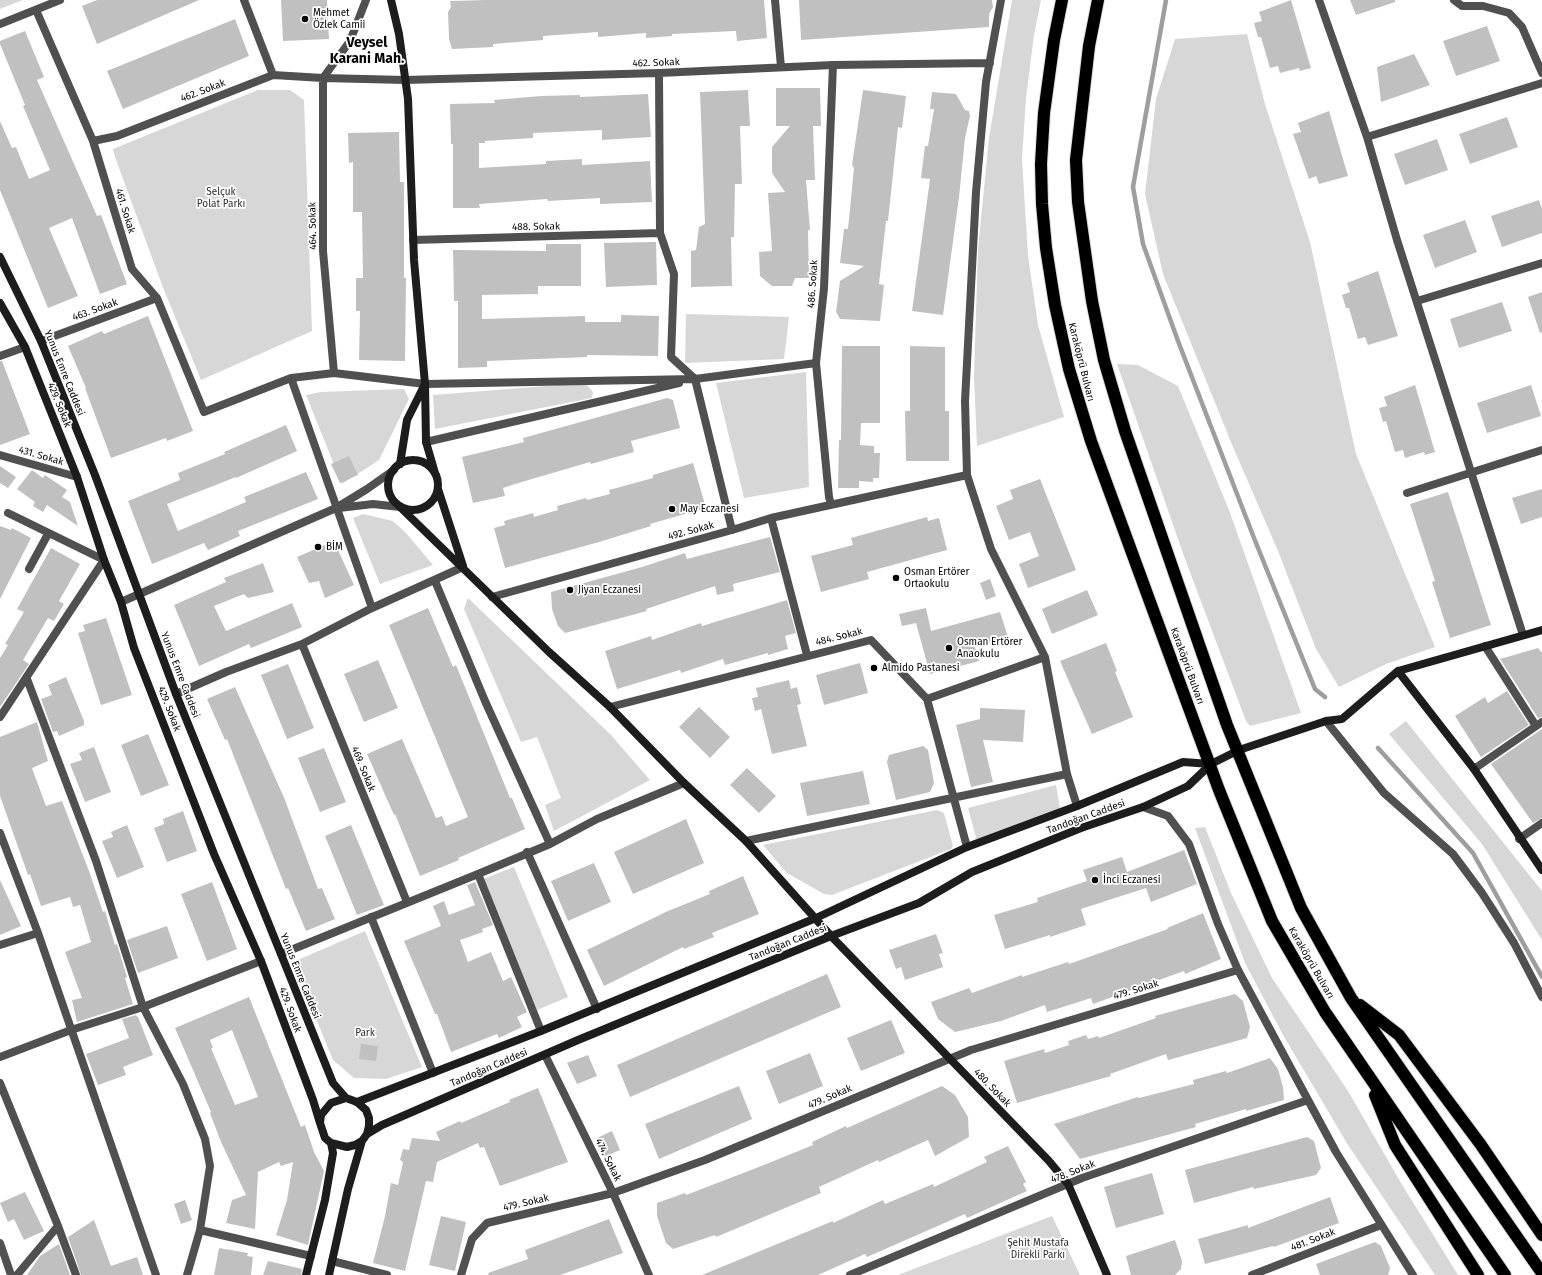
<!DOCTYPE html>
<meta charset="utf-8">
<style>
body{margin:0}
canvas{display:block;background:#fff}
</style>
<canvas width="1542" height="1275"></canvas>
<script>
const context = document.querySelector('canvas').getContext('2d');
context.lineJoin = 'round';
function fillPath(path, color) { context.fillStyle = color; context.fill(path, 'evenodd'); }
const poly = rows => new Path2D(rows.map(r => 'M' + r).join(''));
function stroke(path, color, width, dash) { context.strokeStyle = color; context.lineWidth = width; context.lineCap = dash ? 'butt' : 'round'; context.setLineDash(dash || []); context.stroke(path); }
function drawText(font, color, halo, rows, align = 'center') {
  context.font = font + ' "Fira Sans",sans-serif'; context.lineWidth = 3.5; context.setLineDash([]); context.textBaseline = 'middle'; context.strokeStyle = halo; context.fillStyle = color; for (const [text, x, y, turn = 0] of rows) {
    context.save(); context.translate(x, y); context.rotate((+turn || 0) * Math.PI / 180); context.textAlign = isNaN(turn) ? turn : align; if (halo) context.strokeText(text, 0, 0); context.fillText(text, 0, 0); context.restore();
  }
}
fillPath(poly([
 [0,0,23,0,0,9],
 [1012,0,1041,0,1034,35,1026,98,1022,159,1028,256,1038,325,1064,417,977,446,974,376,978,249,989,138],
 [1247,34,1265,104,1310,242,1356,454,1435,647,1386,664,1339,687,1316,649,1278,551,1233,447,1163,274,1145,194,1156,99,1175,39],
 [258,90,290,90,304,100,312,331,201,380,162,285,115,157,113,149],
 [686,314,789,317,784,359,685,363],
 [1117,364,1138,365,1178,386,1229,510,1301,713,1250,726,1246,721,1185,559],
 [806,372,809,487,744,498,716,383],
 [585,383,593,392,592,398,435,429,433,395],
 [404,389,409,399,379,460,342,484,306,395,321,392],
 [363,514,393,521,406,533,433,565,380,584,353,518],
 [468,598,611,735,650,780,554,831,545,805,561,798,537,737,521,742,464,609],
 [1406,721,1542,891,1542,940,1482,844,1389,734],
 [1056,785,1060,809,977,841,968,808],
 [937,810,944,813,953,846,951,849,832,895,824,894,787,873,763,845],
 [1205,827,1231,893,1272,978,1348,1091,1401,1183,1458,1275,1435,1275,1348,1145,1283,1035,1245,963,1195,828],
 [514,867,568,997,537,1010,483,879],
 [365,931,422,1067,386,1079,354,1078,333,1060,293,962],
 [1052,1216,1080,1275,898,1275]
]), '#d7d7d7');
stroke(poly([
 [1166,0,1133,187,1143,244,1178,341,1254,538,1315,689,1325,697],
 [1378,748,1473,853,1542,977]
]), '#9e9e9e', 4.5);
fillPath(poly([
 [97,0,199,0,97,44,82,6],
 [281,0,327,0,329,39,283,41],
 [486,0,764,0,767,38,737,41,736,31,672,34,672,36,646,38,646,33,598,37,598,32,543,36,543,40,493,44,493,47,452,49,449,39,448,12,451,7,450,1],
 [799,0,992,0,993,7,989,14,989,27,801,40],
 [1291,0,1311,68,1300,71,1299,68,1280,73,1278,66,1270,68,1261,37,1258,37,1254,23,1262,21,1259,12],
 [1350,0,1395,0,1395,2,1356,15],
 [235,19,249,56,123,109,107,71],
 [1487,26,1500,61,1456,76,1443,41],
 [25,31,44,77,37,80,97,216,101,215,127,284,100,294,72,218,49,228,78,296,48,308,0,190,0,121,12,148,16,147,29,179,50,170,23,106,25,105,0,44,0,41],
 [1414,54,1430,85,1381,102,1377,67],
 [776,88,820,88,821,126,813,126,815,180,806,180,810,230,808,230,809,278,795,278,792,286,772,286,760,276,759,252,772,251,768,193,785,192,772,173,772,147,790,126,776,126],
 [748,90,750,126,740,126,742,184,735,184,734,237,731,237,732,286,691,287,691,251,696,250,699,227,705,224,700,92],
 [863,90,906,96,902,128,898,127,888,221,886,221,879,284,884,285,880,321,840,319,836,312,840,281,864,266,840,263,844,229,848,229,854,168,852,165],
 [932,92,956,94,965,110,969,111,970,116,965,138,959,197,943,315,912,311,930,179,921,178,925,146,928,146,934,109,930,109],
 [648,94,651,137,602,140,602,130,533,133,533,138,485,141,485,143,479,143,479,168,546,164,546,161,582,159,582,165,650,161,652,202,600,204,600,198,548,201,547,199,479,204,480,208,453,208,453,144,451,144,450,104,495,103,494,100,541,96,580,95,580,97],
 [1329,111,1348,176,1319,184,1316,176,1309,179,1293,134,1301,132,1298,123],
 [1507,117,1518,147,1470,164,1459,134],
 [399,132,400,182,404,182,404,278,406,278,405,361,359,360,360,311,356,311,356,278,363,278,362,212,353,212,353,162,349,163,348,133],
 [1437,139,1448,170,1405,185,1394,154],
 [1539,200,1542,209,1542,233,1502,247,1491,216],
 [1465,220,1477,252,1435,268,1423,235],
 [656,242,657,285,606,287,604,243],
 [546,244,581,244,581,286,538,286,538,294,482,295,482,319,585,316,585,322,621,322,621,315,659,316,658,356,587,355,587,357,487,361,487,367,458,368,458,301,454,301,453,250,546,251],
 [1378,271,1398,336,1368,345,1365,337,1358,339,1349,308,1346,308,1342,295,1350,292,1347,283],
 [1542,292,1542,332,1540,333,1528,297],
 [1502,302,1512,331,1459,348,1450,319],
 [148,316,193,431,167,441,166,438,111,458,85,388,86,388,68,346,102,331,104,334],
 [842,346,880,346,880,423,861,423,860,445,874,446,874,453,880,453,879,478,873,478,873,482,859,481,859,488,838,488,839,440,841,440],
 [910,346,945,347,945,411,949,411,949,461,906,461,905,411,910,411],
 [0,361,2,361,30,434,0,445],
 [1415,385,1435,452,1425,455,1424,452,1405,458,1403,450,1395,452,1386,421,1383,422,1379,408,1387,406,1384,397],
 [1531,385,1541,416,1487,433,1477,403],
 [667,398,673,400,680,428,631,441,634,452,591,464,590,462,515,484,503,488,505,496,473,503,462,457,524,442,523,438],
 [286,425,297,451,236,478,236,477,167,504,178,531,246,502,244,497,306,472,318,499,238,531,240,536,208,550,204,543,152,564,128,501,180,480,178,473,225,454,224,452],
 [349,456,358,475,340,483,331,464],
 [693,463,706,508,650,524,651,526,599,542,505,568,494,528,505,525,504,521,533,513,534,517,558,510,557,506,586,498,587,500,610,494,609,490,653,478,653,475],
 [0,466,16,477,8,488,0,483],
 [32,470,43,478,45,475,67,490,62,497,70,502,78,526,47,505,43,512,33,506,35,502,17,489],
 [1040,479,1076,570,1028,588,1019,564,1039,556,1030,532,1009,540,996,506,1013,499,1010,490],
 [1542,489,1542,517,1521,524,1512,498],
 [1448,492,1491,625,1450,638,1432,582,1435,581,1410,504],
 [927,517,928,521,939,518,947,550,867,572,869,579,821,592,811,556,853,545,851,538],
 [0,526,11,530,12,528,31,538,0,599],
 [770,537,780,572,733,584,734,591,717,595,715,586,646,609,647,611,565,633,558,626,552,609,551,592,642,567,685,553,687,559],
 [334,541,354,585,325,598,319,581,309,583,297,557],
 [51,548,80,564,59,601,64,604,54,621,48,618,23,660,29,664,0,707,0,658,8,645,5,644,24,612,17,609],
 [263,563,274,592,248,598,244,594,214,606,226,631,292,603,302,627,251,648,249,644,199,666,174,605,226,582,224,578],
 [990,579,996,596,986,600,980,583],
 [1087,590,1098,615,1052,634,1042,609],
 [787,600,796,633,785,636,788,649,768,655,768,653,725,665,723,659,681,673,680,670,617,689,605,651,651,636,652,640,701,623,702,626],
 [428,608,453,667,456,665,510,798,512,798,525,829,458,858,459,860,420,876,395,814,394,815,367,754,402,739,436,818,442,816,446,826,468,817,389,625],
 [926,608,931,631,1000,612,1008,637,975,647,979,661,930,674,916,623,902,626,899,614],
 [106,618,132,695,101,705,78,633,85,631,83,625],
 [1106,643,1117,671,1115,672,1133,717,1092,734,1060,661],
 [1538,648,1542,653,1542,717,1538,718,1500,659],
 [378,660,398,708,364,722,344,674],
 [860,663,868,693,824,705,816,675],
 [288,664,314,728,287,739,261,675],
 [66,677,84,721,84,725,59,736,57,731,53,732,41,699,52,695,48,685],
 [789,680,791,689,797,687,801,704,797,705,807,746,772,754,761,709,755,711,752,698,758,697,756,688],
 [235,687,285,800,318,889,322,888,335,919,306,931,288,888,286,889,227,739,225,740,207,699],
 [1507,691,1529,725,1481,757,1455,716,1485,697,1488,703],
 [699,707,730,737,710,758,679,727],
 [980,708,1025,710,1023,742,983,740,993,782,971,787,956,725,980,719],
 [37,722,48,761,32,768,46,806,62,801,89,871,103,912,105,911,115,945,117,944,127,977,125,978,133,1004,77,1022,72,1000,82,998,65,952,91,942,80,905,73,907,70,897,41,906,30,874,28,875,0,796,0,737],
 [1542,729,1542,818,1533,823,1491,764],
 [148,734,169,785,141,796,121,745],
 [923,746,928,750,934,783,930,792,896,800,887,762,889,755],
 [94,747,111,792,85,802,70,764,82,760,79,753],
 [324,748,346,802,320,812,298,758],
 [747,768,776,796,759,813,730,785],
 [863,771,870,804,807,816,800,783],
 [183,811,197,851,167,862,154,828,164,824,163,819],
 [686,819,704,863,633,894,614,852],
 [127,825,144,867,117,878,102,841,113,837,111,832],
 [351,825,384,905,357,915,325,836],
 [1184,850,1197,884,1151,902,1146,888,1081,909,1086,925,1050,937,1050,935,1005,949,994,915,1038,902,1037,898,1087,881,1083,870,1122,857,1127,872],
 [594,863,611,902,568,921,551,881],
 [743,876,759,914,712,933,714,937,684,949,683,947,604,986,587,950,668,911,710,894,709,891],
 [0,880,21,926,0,935],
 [212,882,237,949,207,961,181,894],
 [475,882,493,925,482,929,483,932,460,940,468,962,491,952,503,981,511,977,527,1012,517,1017,522,1027,499,1038,497,1034,451,1052,437,1014,435,1014,404,941,441,926,433,906,444,901,449,915,475,905,467,885],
 [1203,913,1221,959,1185,974,1184,971,1093,1004,1091,998,1047,1012,1045,1005,1001,1021,955,1032,938,1019,931,1002,969,988,972,993,1022,975,1022,977,1068,962,1069,964,1168,929,1167,928],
 [167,926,178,958,138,973,127,940],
 [936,934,943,953,939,954,943,967,905,980,901,967,896,969,889,950],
 [827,974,841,1007,630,1097,617,1065],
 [1235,994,1243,1001,1250,1027,1247,1038,1168,1060,1166,1054,1110,1074,1111,1076,1017,1103,1004,1061,1044,1049,1045,1053,1069,1045,1068,1041,1086,1035,1088,1039,1098,1036,1099,1038,1156,1018,1155,1016],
 [249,997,301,1127,305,1125,314,1152,324,1171,308,1245,276,1235,287,1200,293,1162,281,1166,279,1162,258,1172,255,1229,226,1223,232,1200,246,1195,221,1142,210,1113,211,1112,175,1028],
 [232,1030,258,1097,235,1105,211,1048,213,1048,210,1040],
 [136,1015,137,1017,138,1017,153,1055,123,1067,126,1075,98,1085,86,1054,129,1038,122,1019],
 [891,1020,905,1053,861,1071,847,1038],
 [361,1044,378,1046,376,1061,359,1059],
 [810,1053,823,1086,779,1104,766,1071],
 [588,1055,597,1076,577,1084,567,1063],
 [1270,1058,1278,1069,1283,1087,1284,1100,1246,1111,1246,1109,1195,1124,1196,1127,1080,1159,1054,1124,1138,1097,1139,1098,1194,1084,1193,1080,1226,1071,1227,1073],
 [739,1086,752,1119,659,1159,645,1124],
 [942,1086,955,1095,968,1117,969,1137,935,1156,928,1140,879,1162,878,1160,819,1187,821,1193,716,1237,715,1235,673,1249,666,1243,657,1216,657,1203,685,1193,686,1195,764,1165,813,1145,812,1142,846,1126,847,1128],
 [538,1088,568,1162,500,1186,484,1147,480,1148,478,1143,437,1162,433,1182,426,1181,405,1271,373,1263,385,1216,391,1183,398,1185,403,1162,400,1160,403,1149,409,1150,412,1138,440,1141,436,1132,460,1121,461,1123,510,1102,509,1100],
 [612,1131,620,1150,603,1157,595,1139],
 [1307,1137,1314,1141,1321,1168,1316,1175,1254,1189,1253,1187,1194,1203,1185,1170],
 [1008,1146,1026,1182,1023,1184,1027,1191,967,1218,965,1214,867,1257,865,1254,818,1275,702,1275,833,1221,833,1223,883,1200,885,1204,933,1184,934,1187,987,1162,984,1157],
 [1152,1173,1164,1214,1116,1228,1104,1187],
 [25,1192,44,1231,24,1240,14,1219,8,1222,0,1203],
 [1330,1197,1339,1223,1274,1247,1273,1246,1205,1264,1198,1239,1248,1225,1248,1228],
 [185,1200,192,1220,181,1224,174,1204],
 [441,1216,466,1222,455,1271,429,1265],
 [609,1219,623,1253,560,1275,489,1275,488,1273,528,1259,525,1250],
 [94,1220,111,1266,137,1257,143,1275,81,1275,68,1237],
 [1175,1240,1182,1261,1181,1269,1175,1275,1131,1275,1126,1256],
 [1375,1242,1381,1246,1390,1268,1388,1275,1320,1275,1316,1264],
 [59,1244,70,1275,27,1275,40,1256],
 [219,1248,248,1253,247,1256,253,1257,251,1275,214,1275],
 [268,1261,302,1269,301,1275,263,1275]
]), '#c0c0c0');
const highway = poly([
 [1062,0,1054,40,1044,113,1041,164,1042,204,1046,248,1055,305,1069,369,1091,441,1219,790,1272,921,1325,1012,1505,1275],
 [1098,0,1089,46,1076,160,1078,202,1092,301,1104,360,1125,431,1227,725,1301,908,1351,998,1542,1273],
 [1360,1005,1399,1035,1481,1145,1542,1235],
 [1375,1095,1395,1145,1478,1275]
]);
stroke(highway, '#dbdbdb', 14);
stroke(poly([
 [244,0,273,75],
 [775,0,781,67],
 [1001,0,986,82,976,192,965,401,967,475,991,549,1045,657,1067,774,1077,806],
 [1319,0,1367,137,1397,240,1523,635],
 [1454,0,1462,6,1483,6,1509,13,1522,27,1542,73],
 [36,10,93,141,132,269,157,298,204,412,291,378,334,373,425,384,695,379,816,363],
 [0,24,60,0],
 [659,73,660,233,674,274,671,357,695,379,732,530],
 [1367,137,1542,83],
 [93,141,117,136,273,75,323,78,405,80,659,73,833,65,990,63],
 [413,240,660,233],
 [1417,301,1542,263],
 [41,341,157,298],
 [0,356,25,347],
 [334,373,323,251,323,78,350,41,366,0],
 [426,442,679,383],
 [0,455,77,477],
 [1407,493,1542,450],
 [831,504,829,497,816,363,824,288,833,65],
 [339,508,373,504,400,507],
 [771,518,807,655],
 [29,569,48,534],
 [435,581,485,701,550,844],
 [492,597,732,530,771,518,967,475],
 [121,602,336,508,367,489,394,470],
 [372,608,463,567],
 [302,644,407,902],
 [1485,646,1536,726],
 [27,679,96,861,143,1007,183,1084,205,1139,210,1166,200,1230,187,1275],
 [176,694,226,672,302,644,372,608,291,378],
 [927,699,967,847],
 [610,707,871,640,927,699,1045,657],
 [0,717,104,560,8,513],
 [1326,721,1384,793,1453,854,1482,893,1514,943,1542,997],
 [1474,769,1542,722],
 [1143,807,1168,816,1189,844,1218,924,1238,970,1336,1152,1413,1275],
 [0,833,38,933,156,1275],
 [1519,839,1542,823],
 [746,841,1067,774],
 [527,852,597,1009],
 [478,874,541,1031],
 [371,917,433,1073],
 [0,945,38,933],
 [281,954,478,874,550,844,597,819,684,783],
 [545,1055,613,1193,649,1275],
 [0,1057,71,1030,143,1007,261,961],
 [0,1083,58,1226,76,1275],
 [200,1230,311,1256],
 [0,1243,11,1275],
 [332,1261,387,1275],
 [17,1275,58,1226],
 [461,1275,472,1239,487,1223,613,1193,705,1160,971,1050,1238,970],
 [850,1275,1082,1178,1308,1100],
 [1252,1275,1381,1225]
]), '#505050', 8);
stroke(poly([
 [391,0,399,34,408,99,414,260,425,384,426,442,435,473],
 [0,257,41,341,95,475,176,694,333,1083,346,1098],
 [0,303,25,347,77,477,104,560,121,602,134,648,214,854,261,961,313,1100,320,1123],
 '388 485a25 25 0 1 1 50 0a25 25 0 1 1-50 0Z',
 [400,464,407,420,425,384],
 [438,489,463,566],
 [400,507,549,652,610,707,684,783,746,841,831,936,1049,1161,1068,1184,1107,1275],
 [1542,630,1398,671,1474,769,1542,870],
 [357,1102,541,1031,816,918,967,847,1077,806,1183,762,1211,764],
 [367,1134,382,1125,578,1040,831,936,919,903,972,872,1081,828,1143,807,1188,786,1211,764,1239,750,1326,721,1342,719,1398,671],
 [306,1275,325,1200,333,1153,331,1143],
 [329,1275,348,1189,362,1141,367,1134,369,1126,369,1118,366,1110,357,1102,346,1098,331,1103,321,1115,320,1123,325,1138,331,1143,347,1147,355,1145,362,1141]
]), '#1d1d1d', 8);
stroke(highway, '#000', 12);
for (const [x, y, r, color] of [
 [305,19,4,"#000"],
 [672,509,4,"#000"],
 [318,547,4,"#000"],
 [896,578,4,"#000"],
 [570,590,4,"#000"],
 [949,648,4,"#000"],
 [874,668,4,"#000"],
 [1095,880,4,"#000"]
]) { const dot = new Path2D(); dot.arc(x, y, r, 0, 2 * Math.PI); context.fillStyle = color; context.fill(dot); stroke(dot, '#fff', 1.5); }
drawText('10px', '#000', '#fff', [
 ["Mehmet",313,13],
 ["Özlek Camii",313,25],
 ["May Eczanesi",680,509],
 ["BİM",326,547],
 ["Osman Ertörer",904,572],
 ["Ortaokulu",904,584],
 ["Jiyan Eczanesi",578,590],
 ["Osman Ertörer",957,642],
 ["Anaokulu",957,654],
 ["Almido Pastanesi",882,668],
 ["İnci Eczanesi",1103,880]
], 'left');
drawText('10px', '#000', '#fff', [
 ["462. Sokak",656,63,-2],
 ["462. Sokak",203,91,-21],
 ["461. Sokak",125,211,73],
 ["464. Sokak",313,226,-91],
 ["488. Sokak",536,227,-1],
 ["486. Sokak",813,284,-86],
 ["463. Sokak",95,310,-20],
 ["Karaköprü Bulvarı",1081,362,76],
 ["Yunus Emre Caddesi",64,373,68],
 ["429. Sokak",59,405,68],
 ["431. Sokak",41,456,16],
 ["492. Sokak",691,531,-15],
 ["484. Sokak",839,637,-14],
 ["Karaköprü Bulvarı",1187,666,70],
 ["Yunus Emre Caddesi",180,675,69],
 ["429. Sokak",169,709,69],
 ["469. Sokak",363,769,68],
 ["Tandoğan Caddesi",1086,817,-20],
 ["Tandoğan Caddesi",788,943,-22],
 ["Karaköprü Bulvarı",1311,963,60],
 ["Yunus Emre Caddesi",300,976,68],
 ["479. Sokak",1136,990,-17],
 ["429. Sokak",290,1010,70],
 ["Tandoğan Caddesi",489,1068,-23],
 ["480. Sokak",992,1088,46],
 ["479. Sokak",830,1097,-23],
 ["474. Sokak",608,1160,64],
 ["478. Sokak",1073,1172,-21],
 ["479. Sokak",526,1203,-13],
 ["481. Sokak",1313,1240,-21]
]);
drawText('10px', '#2e2e2e', '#fff', [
 ["Selçuk",221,192],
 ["Polat Parkı",221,204],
 ["Park",365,1033],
 ["Şehit Mustafa",1038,1243],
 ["Direkli Parkı",1038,1255]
]);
drawText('bold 14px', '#000', '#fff', [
 ["Veysel",367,43],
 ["Karani Mah.",367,59]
]);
</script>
